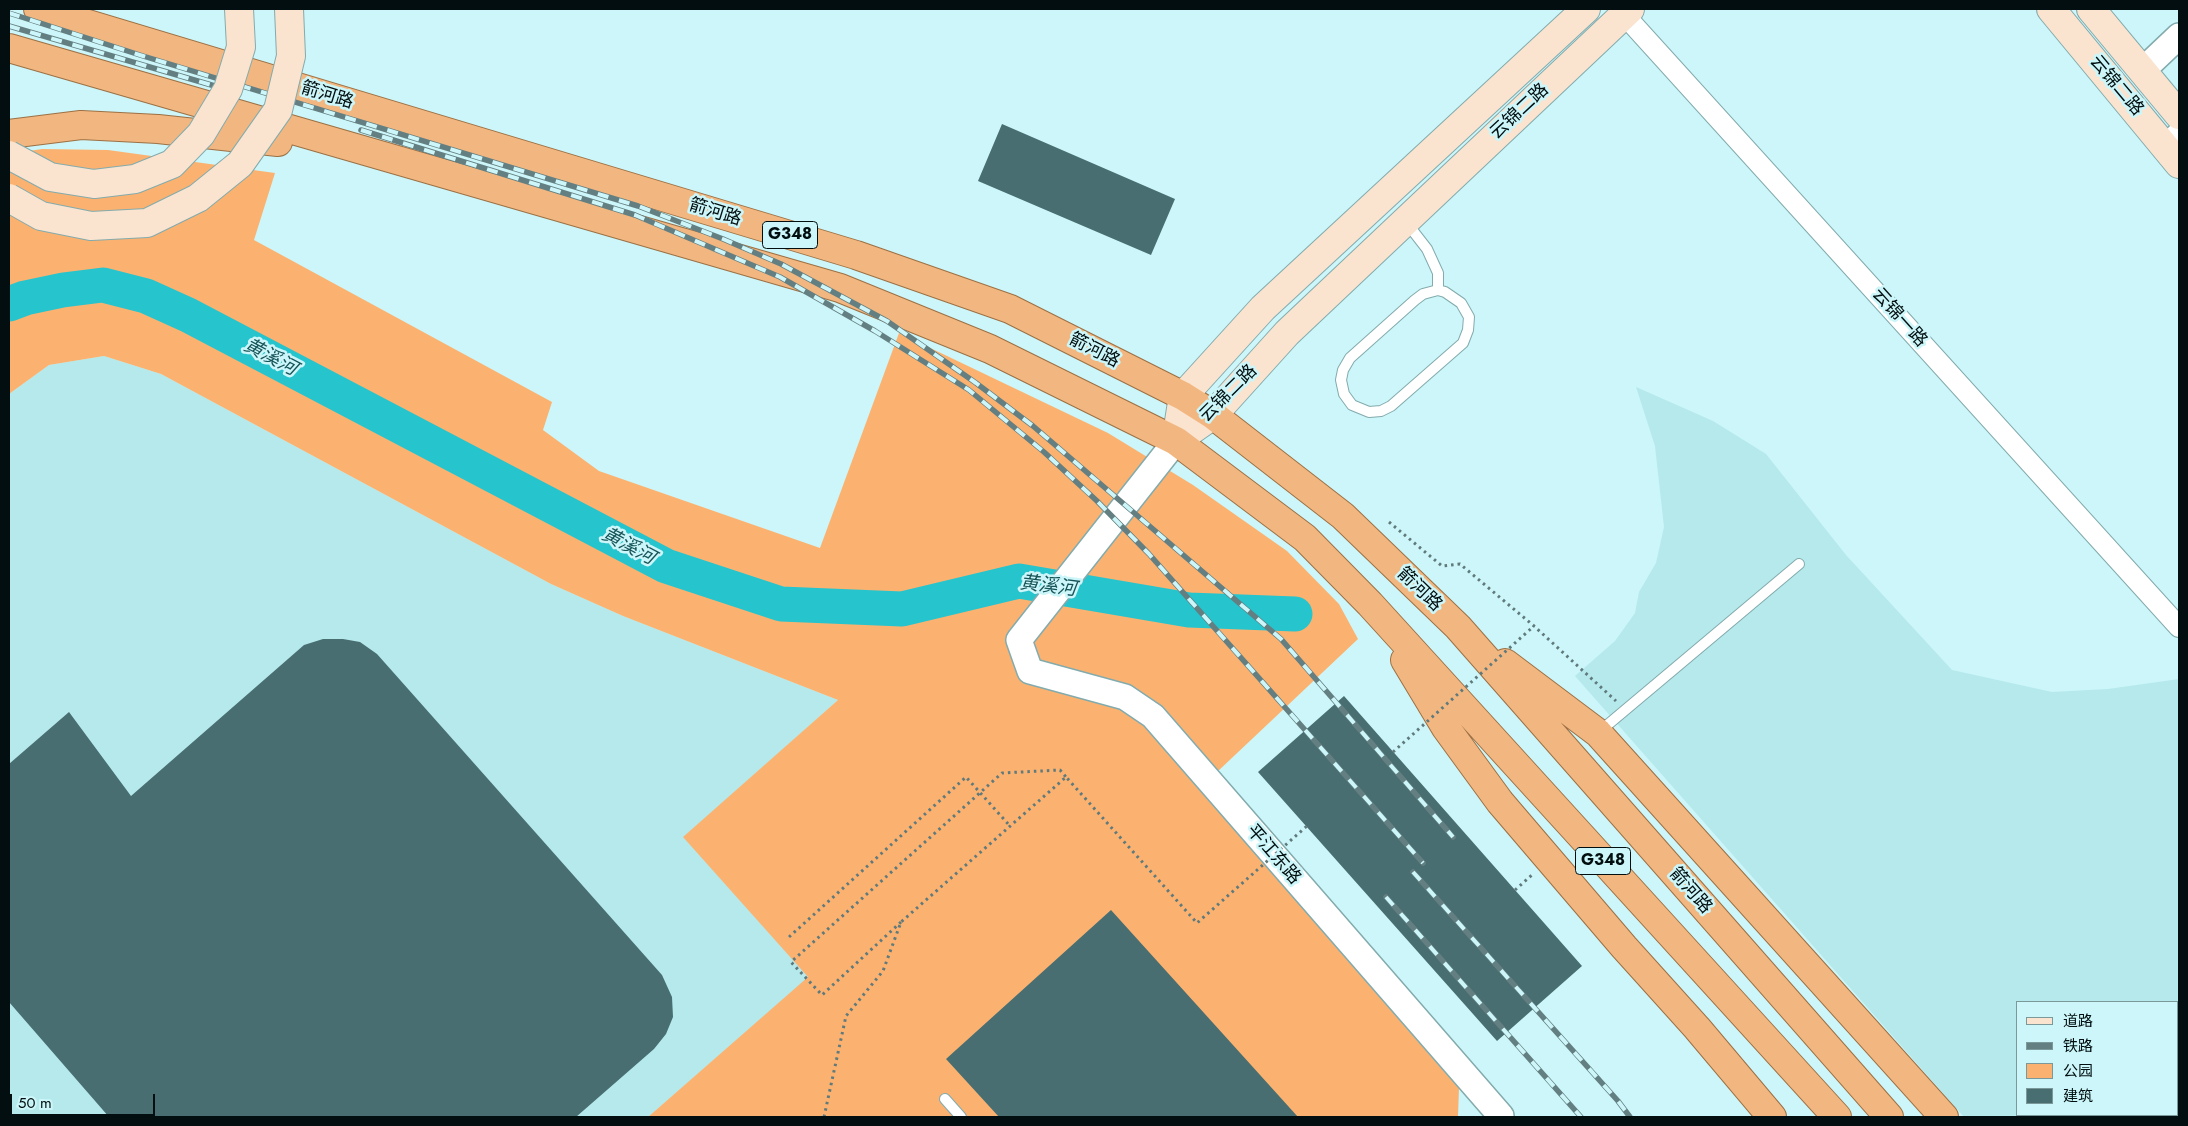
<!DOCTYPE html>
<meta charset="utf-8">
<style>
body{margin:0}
#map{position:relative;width:2188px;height:1126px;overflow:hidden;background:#ccf6f9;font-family:Jost,"Noto Sans SC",sans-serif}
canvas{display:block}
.frame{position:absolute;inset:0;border:10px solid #020e0f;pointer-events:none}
.legend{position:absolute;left:2016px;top:1001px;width:162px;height:115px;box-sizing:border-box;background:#ccf6f9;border:1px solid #7b999b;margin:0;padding:6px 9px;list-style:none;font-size:15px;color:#020e0f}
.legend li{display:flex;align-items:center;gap:10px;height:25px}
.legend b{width:25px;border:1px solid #7b999b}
.scale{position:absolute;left:10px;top:1094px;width:145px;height:22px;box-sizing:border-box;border:2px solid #020e0f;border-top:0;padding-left:6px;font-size:15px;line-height:18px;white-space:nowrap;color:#020e0f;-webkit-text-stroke:4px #ccf6f9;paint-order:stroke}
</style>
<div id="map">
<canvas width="2188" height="1126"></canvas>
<div class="frame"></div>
<ul class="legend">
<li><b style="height:6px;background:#fae4d0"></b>道路</li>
<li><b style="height:6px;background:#647f81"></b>铁路</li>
<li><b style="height:14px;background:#fbb270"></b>公园</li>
<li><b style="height:14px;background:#486e71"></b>建筑</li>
</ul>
<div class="scale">50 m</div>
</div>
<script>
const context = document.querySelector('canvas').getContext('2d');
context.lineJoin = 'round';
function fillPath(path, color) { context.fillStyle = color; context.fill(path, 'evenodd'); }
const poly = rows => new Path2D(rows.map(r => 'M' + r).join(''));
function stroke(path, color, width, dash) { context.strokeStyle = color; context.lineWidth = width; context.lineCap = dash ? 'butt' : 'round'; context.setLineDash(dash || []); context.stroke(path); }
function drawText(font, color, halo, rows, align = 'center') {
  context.font = font + ' Jost,"Noto Sans SC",sans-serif'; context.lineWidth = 5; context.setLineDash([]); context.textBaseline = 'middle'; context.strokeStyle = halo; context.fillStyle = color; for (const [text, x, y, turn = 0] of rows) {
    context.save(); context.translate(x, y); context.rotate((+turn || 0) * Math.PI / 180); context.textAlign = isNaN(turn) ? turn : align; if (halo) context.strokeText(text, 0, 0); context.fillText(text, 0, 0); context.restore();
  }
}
fillPath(poly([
 [104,356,161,374,551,584,623,616,838,700,684,837,809,977,648,1117,9,1117,9,394,49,365],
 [1636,387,1713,421,1766,454,1846,555,1952,670,2052,692,2108,689,2179,679,2179,1117,1964,1117,1575,676,1615,641,1635,613,1639,592,1656,563,1664,527,1655,446],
 [2017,1002,2177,1002,2177,1115,2017,1115]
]), '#b5e9ec');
fillPath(poly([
 [42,149,108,150,275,173,254,240,552,402,543,430,599,471,820,548,899,333,1108,433,1193,485,1287,551,1339,604,1358,639,1199,789,1459,1088,1458,1117,648,1117,808,977,683,837,838,700,623,616,551,584,161,374,104,356,49,365,9,394,9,154]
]), '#fbb270');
stroke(poly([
 [9,304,25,298,63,290,103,285,146,296,188,315,666,566,781,604,902,609,1019,581,1189,610,1295,614]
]), '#26c4cd', 35);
fillPath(poly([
 [1002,124,1175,199,1151,255,978,181],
 [323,639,343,639,360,642,377,654,662,975,672,997,673,1017,666,1034,654,1049,576,1117,109,1117,9,1002,9,764,69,712,131,796,304,645],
 [1344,696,1582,966,1497,1041,1258,772],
 [1111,910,1298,1117,999,1117,946,1059]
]), '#486e71');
const service = poly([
 [1406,222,1427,249,1438,273,1438,290,1423,294,1415,300,1350,358,1343,370,1341,380,1344,394,1352,405,1369,412,1381,411,1391,406,1463,343,1468,330,1469,317,1461,303,1445,292,1438,290],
 [1599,732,1799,564],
 [945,1099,961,1117]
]);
const minor = poly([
 [1619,9,2179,627]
]);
const tertiary = poly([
 [2142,71,2179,36],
 [2165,148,2179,135],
 [1176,441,1019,640,1030,671,1125,697,1153,716,1501,1116,1500,1117]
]);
const secondary = poly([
 [2051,9,2179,164],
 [2091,9,2179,115],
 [1176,441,1213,415,1287,333,1630,9],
 [1176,441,1183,396,1263,308,1586,9]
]);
const trunk = poly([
 [38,9,856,255,1010,309,1183,396,1213,415,1343,516,1458,627,1889,1117],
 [9,48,840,288,990,349,1176,441,1305,538,1370,604,1837,1117],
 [9,134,81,125,158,129,278,142],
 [1405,660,1446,728,1500,802,1624,947,1697,1028,1772,1117],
 [1505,663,1598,733,1944,1117]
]);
stroke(service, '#83abad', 12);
stroke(minor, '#83abad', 22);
stroke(tertiary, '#83abad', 28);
stroke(secondary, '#83abad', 30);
stroke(trunk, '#9c7044', 30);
stroke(poly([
 [1389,522,1442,566,1460,564,1534,626,1616,701],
 [1515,890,1533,874],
 [901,922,822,995,791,962,1002,773,1060,770,1066,777],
 [789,937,966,777,1010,826],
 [824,1117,846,1016,883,971,901,922,1066,777,1197,923,1256,871]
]), '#607a7c', 3, [2.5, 4]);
stroke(service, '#fff', 10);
stroke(minor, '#fff', 20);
stroke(tertiary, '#fff', 25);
stroke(secondary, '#fae4d0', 28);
stroke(trunk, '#f2b780', 28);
const rail = poly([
 [9,13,143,56,638,206,723,239,781,264,887,321,976,383,1033,426,1281,639,1453,837],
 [9,26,232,91],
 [361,130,635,215,780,277,875,331,969,390,1044,452,1097,501,1149,554,1423,863],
 [1413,872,1618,1101,1630,1117],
 [1386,897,1581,1117]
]);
stroke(rail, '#647f81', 5.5);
stroke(rail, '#ccf6f9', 4, [11]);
const secondaryBridge = poly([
 [9,155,50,177,94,184,135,179,172,164,201,134,228,89,241,47,239,9],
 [9,198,41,216,91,226,147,223,198,198,240,164,278,110,291,56,289,9]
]);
stroke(secondaryBridge, '#83abad', 30, []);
stroke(poly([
 [1393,752,1534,626],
 [1256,871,1307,826]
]), '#607a7c', 3, [2.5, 4]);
stroke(secondaryBridge, '#fae4d0', 28);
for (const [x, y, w] of [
 [790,235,55],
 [1603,861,55]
]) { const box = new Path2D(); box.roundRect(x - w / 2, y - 13.5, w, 27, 4); context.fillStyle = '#ccf6f9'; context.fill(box); stroke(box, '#020e0f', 1); }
drawText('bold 16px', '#020e0f', null, [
 ["G348",790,235],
 ["G348",1603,861]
]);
drawText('18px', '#020e0f', '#ccf6f9', [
 ["云锦二路",2116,86,50],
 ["箭河路",327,96,17],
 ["云锦二路",1520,112,-43],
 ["箭河路",715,213,17],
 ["云锦一路",1899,318,48],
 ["箭河路",1094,351,27],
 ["云锦二路",1229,394,-45],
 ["箭河路",1419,590,44],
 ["平江东路",1273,855,49],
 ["箭河路",1690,891,49]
]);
drawText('italic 19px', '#175458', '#ccf6f9', [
 ["黄溪河",270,358,28],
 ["黄溪河",628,547,28],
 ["黄溪河",1048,587,7]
]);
</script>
